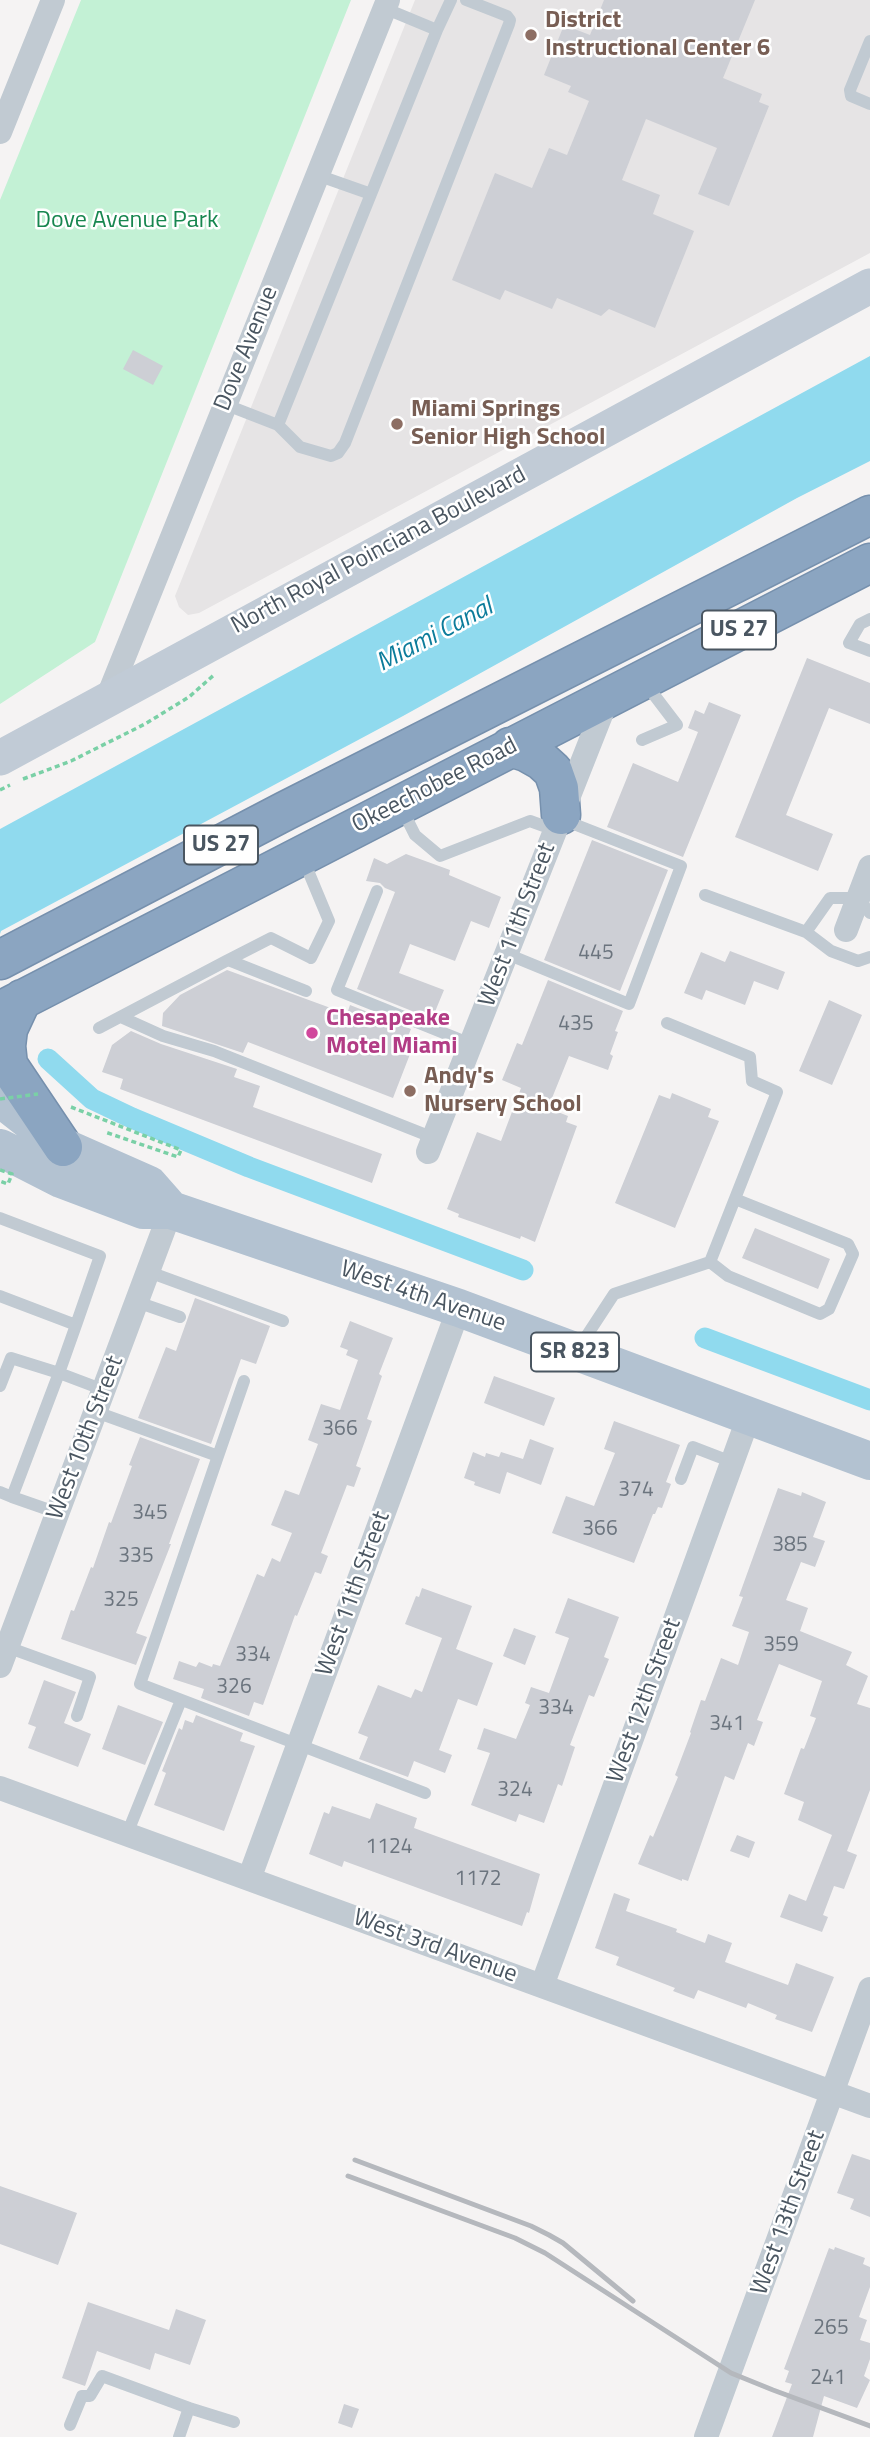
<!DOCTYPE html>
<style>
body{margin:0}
canvas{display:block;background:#f5f3f3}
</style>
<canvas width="870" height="2437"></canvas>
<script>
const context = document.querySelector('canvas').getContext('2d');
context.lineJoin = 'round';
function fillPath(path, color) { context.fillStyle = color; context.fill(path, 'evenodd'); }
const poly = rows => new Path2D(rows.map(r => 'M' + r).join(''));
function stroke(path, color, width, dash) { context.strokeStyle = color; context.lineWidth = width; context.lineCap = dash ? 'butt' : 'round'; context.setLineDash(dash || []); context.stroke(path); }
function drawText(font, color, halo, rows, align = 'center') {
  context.font = font + ' "Titillium Web",sans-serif'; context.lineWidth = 5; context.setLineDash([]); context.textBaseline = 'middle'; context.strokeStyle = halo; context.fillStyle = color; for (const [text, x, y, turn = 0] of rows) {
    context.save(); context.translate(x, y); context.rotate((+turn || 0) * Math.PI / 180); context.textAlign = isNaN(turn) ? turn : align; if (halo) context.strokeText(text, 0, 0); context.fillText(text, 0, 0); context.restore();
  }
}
fillPath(poly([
 [415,0,870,0,870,253,199,613,188,615,179,607,175,596]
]), '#e6e4e5');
fillPath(poly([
 [81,0,351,0,95,642,0,704,0,200]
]), '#c3f1d5');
fillPath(poly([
 [870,356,870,461,797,498,403,716,1,931,0,934,0,829]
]), '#90daee');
stroke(poly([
 [48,1059,92,1099,132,1118,249,1167,523,1270],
 [705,1338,870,1400]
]), '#90daee', 21);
fillPath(poly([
 [604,0,755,0,723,78,762,94,759,102,769,106,729,206,698,194,717,148,646,119,622,180,660,195,653,214,694,231,655,328,609,309,601,316,557,298,552,309,505,290,500,300,452,280,495,173,532,188,549,148,567,155,589,101,568,92,571,86,544,75,564,25,590,35],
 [133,350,163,366,153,385,123,369],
 [807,658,870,683,870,724,829,708,786,815,833,834,818,871,735,837],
 [709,702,741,715,683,857,607,827,633,763,678,782,698,732,688,728,695,710,704,714],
 [592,840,668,870,620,991,544,960],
 [406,854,450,870,449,875,501,897,489,928,471,921,455,961,410,944,399,973,444,990,432,1019,357,989,395,892,385,888,380,883,366,881,374,858,387,864],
 [730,951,785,972,778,990,754,981,745,1005,706,990,702,1000,684,993,701,952,725,962],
 [227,970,347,1014,350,1005,411,1029,404,1046,412,1049,393,1098,248,1042,243,1053,162,1026,163,1013,180,995],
 [548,980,623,1011,615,1031,618,1032,610,1054,613,1056,608,1070,569,1056,548,1108,568,1116,566,1122,577,1126,535,1242,521,1236,520,1239,478,1224,458,1217,459,1214,447,1209,477,1132,501,1141,521,1088,502,1080,517,1043,522,1045],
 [829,1000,862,1015,832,1085,799,1071],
 [131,1031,161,1044,237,1069,234,1077,260,1086,253,1107,382,1154,372,1183,120,1089,123,1079,102,1072,112,1045],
 [672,1093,711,1109,708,1117,719,1121,675,1228,615,1203,659,1095,670,1099],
 [755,1228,830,1259,818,1289,742,1258],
 [195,1298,270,1326,256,1364,241,1359,211,1444,138,1418,166,1347,176,1351],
 [350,1321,393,1338,379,1374,382,1376,367,1419,372,1421,356,1466,361,1468,354,1487,347,1485,321,1553,328,1556,321,1574,315,1572,297,1616,295,1615,263,1705,254,1702,249,1716,201,1698,204,1689,173,1679,179,1661,196,1667,199,1662,212,1667,213,1664,220,1666,257,1574,264,1577,272,1558,280,1562,292,1533,271,1525,285,1490,299,1495,318,1444,308,1440,321,1404,340,1410,358,1360,346,1355,348,1350,340,1347],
 [494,1376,555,1398,544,1426,484,1403],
 [614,1421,680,1445,666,1482,671,1484,662,1508,658,1507,655,1514,653,1514,634,1563,552,1533,566,1496,594,1506,615,1453,604,1449],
 [140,1437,200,1459,169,1544,171,1544,136,1633,147,1637,136,1665,61,1639,71,1610,74,1611,91,1567,93,1568,109,1522,111,1523,132,1466,129,1465],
 [530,1439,554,1448,541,1485,507,1472,500,1494,474,1485,475,1482,464,1478,473,1452,485,1457,486,1453,499,1457,501,1452,523,1459],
 [778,1488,801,1496,802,1492,826,1502,813,1537,825,1541,815,1567,801,1562,786,1600,808,1608,800,1631,852,1652,846,1665,868,1676,857,1704,870,1708,870,1790,847,1851,857,1855,844,1889,834,1886,823,1915,828,1917,822,1932,780,1917,789,1894,806,1901,832,1835,798,1820,804,1802,784,1794,801,1748,804,1749,816,1718,810,1716,822,1681,779,1664,757,1720,763,1722,754,1746,748,1743,734,1780,725,1776,688,1881,682,1879,682,1881,638,1864,650,1835,653,1837,678,1777,675,1775,691,1733,690,1732,701,1700,705,1701,721,1658,738,1665,749,1632,732,1626,743,1597,739,1596],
 [422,1588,472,1606,456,1649,493,1663,477,1706,458,1699,439,1750,452,1755,445,1773,414,1761,408,1777,359,1759,368,1737,358,1733,378,1685,411,1698,415,1689,422,1692,442,1638,405,1624,416,1596,419,1597],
 [568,1598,619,1617,604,1657,609,1659,594,1697,589,1695,570,1745,575,1747,562,1786,558,1784,544,1823,519,1814,516,1822,471,1805,490,1753,477,1749,484,1728,516,1739,530,1705,525,1703,531,1687,549,1693,569,1638,555,1633],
 [514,1628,536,1636,525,1665,503,1656],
 [44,1680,76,1692,64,1723,91,1734,78,1767,28,1748,36,1727,28,1724],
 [118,1705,163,1722,145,1765,102,1749],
 [196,1715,243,1733,240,1741,255,1746,224,1831,154,1805,166,1773,162,1771,179,1728,182,1730,185,1720,193,1723],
 [376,1803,417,1818,414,1828,540,1874,529,1913,527,1912,522,1926,344,1861,342,1867,309,1854,324,1812,329,1814,332,1806,370,1819],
 [737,1835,755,1842,749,1858,730,1851],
 [614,1893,630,1899,626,1911,677,1929,676,1932,705,1943,708,1934,732,1943,725,1962,788,1985,796,1963,834,1977,812,2032,775,2019,777,2015,748,2003,746,2008,698,1990,694,1999,673,1991,675,1988,616,1965,619,1957,595,1948],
 [852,2154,870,2160,870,2217,850,2209,854,2199,837,2193],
 [0,2186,77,2213,58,2265,0,2244],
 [835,2247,865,2258,863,2264,870,2267,870,2287,859,2317,867,2320,860,2340,870,2343,870,2359,864,2376,870,2380,857,2408,824,2396,813,2437,772,2437,792,2384,785,2382,789,2371,784,2369,829,2248,834,2250],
 [88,2302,169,2330,176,2309,206,2320,190,2365,155,2353,150,2370,97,2351,85,2386,62,2378],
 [344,2404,359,2409,352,2428,338,2423]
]), '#cdcfd5');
const highway = poly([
 [510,747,526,752,542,761,553,771,559,788,561,815],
 [0,960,285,811,870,515],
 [22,999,8,1029,6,1046,8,1065,63,1147],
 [0,1011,870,563]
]);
stroke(highway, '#7690ad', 41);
stroke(poly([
 [23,779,71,761,145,724,189,697,215,674],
 [0,790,10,785],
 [71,1107,181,1150,178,1157,105,1132]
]), '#7ad0a6', 3.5, [5, 3.5]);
stroke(poly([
 [384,8,437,30],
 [870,41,850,90,851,96,870,104],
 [317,175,371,194],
 [224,404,278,425,300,447,331,456,338,453,345,443,509,24,510,20,507,16,466,0],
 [278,425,437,30,451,0],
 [870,619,860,624,849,643,870,651],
 [642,740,677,725,645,683],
 [402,809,415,835,440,856,530,821,555,830],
 [304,861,329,921,311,958,271,938,228,960,306,991],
 [377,891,337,990,471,1044],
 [705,895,806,932,831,951,858,961,870,957],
 [806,932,830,898,858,898,870,913],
 [507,954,629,1004,681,866,561,819],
 [121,1017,163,1036,214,1051,434,1138],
 [99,1028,228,960],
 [0,1218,100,1256,76,1325],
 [710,1262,728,1276,820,1314,829,1309,853,1254,848,1244,735,1199],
 [149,1272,283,1321],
 [0,1296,76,1325,59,1373,104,1390],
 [137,1302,180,1317],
 [578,1349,614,1294,710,1262,777,1092,752,1081,750,1057,667,1023],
 [0,1386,11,1358,59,1373,12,1497,0,1492],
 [96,1412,218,1456,244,1381],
 [218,1456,140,1684,425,1793],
 [681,1479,693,1447,732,1462],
 [12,1497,58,1513],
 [7,1647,90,1677,77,1716],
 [127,1834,181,1700],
 [70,2425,82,2396,90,2396,102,2376,189,2408],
 [179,2437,189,2408,234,2422]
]), '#c1cad2', 12);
stroke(poly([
 [0,132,53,0],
 [107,699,388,0],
 [846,930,870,867],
 [428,1152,608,697],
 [0,1666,171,1210],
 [0,1788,870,2106],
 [249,1879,459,1308],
 [542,1986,749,1416],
 [706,2437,870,1989]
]), '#c1cad2', 24);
stroke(poly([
 [0,758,870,286]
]), '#c1cbd6', 35);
stroke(poly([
 [0,1098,63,1147,149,1185,171,1210],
 [0,1148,61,1179,143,1210,171,1210,459,1308,870,1461]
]), '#b3c2d1', 38);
stroke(highway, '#8ba5c1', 38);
stroke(poly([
 [355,2160,531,2226,549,2235,563,2243,633,2301],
 [348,2176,515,2238,545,2253,731,2373,773,2390,870,2426]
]), '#b5b8bd', 5);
stroke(poly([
 [0,1099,38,1094],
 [0,1170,12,1174,8,1184,0,1181]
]), '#7ad0a6', 3.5, [5, 3.5]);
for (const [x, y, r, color] of [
 [531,35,7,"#8d6e63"],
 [397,424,7,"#8d6e63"],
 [312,1033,7,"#d1479c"],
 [410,1091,7,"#8d6e63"]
]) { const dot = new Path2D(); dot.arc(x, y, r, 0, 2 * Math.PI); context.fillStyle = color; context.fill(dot); stroke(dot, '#fff', 2.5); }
drawText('21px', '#6b747e', null, [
 ["445",596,954],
 ["435",576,1025],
 ["366",340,1430],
 ["374",636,1491],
 ["345",150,1514],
 ["366",600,1530],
 ["385",790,1546],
 ["335",136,1557],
 ["325",121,1601],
 ["359",781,1646],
 ["334",253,1656],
 ["326",234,1688],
 ["334",556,1709],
 ["341",727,1725],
 ["324",515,1791],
 ["1124",389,1848],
 ["1172",478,1880],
 ["265",831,2329],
 ["241",828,2379]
]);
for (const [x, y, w] of [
 [739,630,74],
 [221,845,74],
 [575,1352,88]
]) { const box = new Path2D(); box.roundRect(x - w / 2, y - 19.5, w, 39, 5); context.fillStyle = '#fff'; context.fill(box); stroke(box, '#4a5661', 2); }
drawText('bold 23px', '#4a5661', null, [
 ["US 27",739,630],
 ["US 27",221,845],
 ["SR 823",575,1352]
]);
drawText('bold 24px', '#785e54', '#fff', [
 ["District",545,21],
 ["Instructional Center 6",545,49],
 ["Miami Springs",411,410],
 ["Senior High School",411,438],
 ["Andy's",424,1077],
 ["Nursery School",424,1105]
], 'left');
drawText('24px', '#17864f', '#fff', [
 ["Dove Avenue Park",127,221]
]);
drawText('24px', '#4a5661', '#fff', [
 ["Dove Avenue",247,349,-68],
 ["North Royal Poinciana Boulevard",379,551,-28],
 ["Okeechobee Road",435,786,-27],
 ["West 11th Street",518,925,-69],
 ["West 4th Avenue",423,1297,19],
 ["West 10th Street",86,1438,-69],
 ["West 11th Street",354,1594,-70],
 ["West 12th Street",645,1701,-70],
 ["West 3rd Avenue",435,1947,20],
 ["West 13th Street",789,2213,-70]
]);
drawText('bold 24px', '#b23c85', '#fff', [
 ["Chesapeake",326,1019],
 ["Motel Miami",326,1047]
], 'left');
drawText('italic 26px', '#0c7c9b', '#fff', [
 ["Miami Canal",435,636,-28]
]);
</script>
